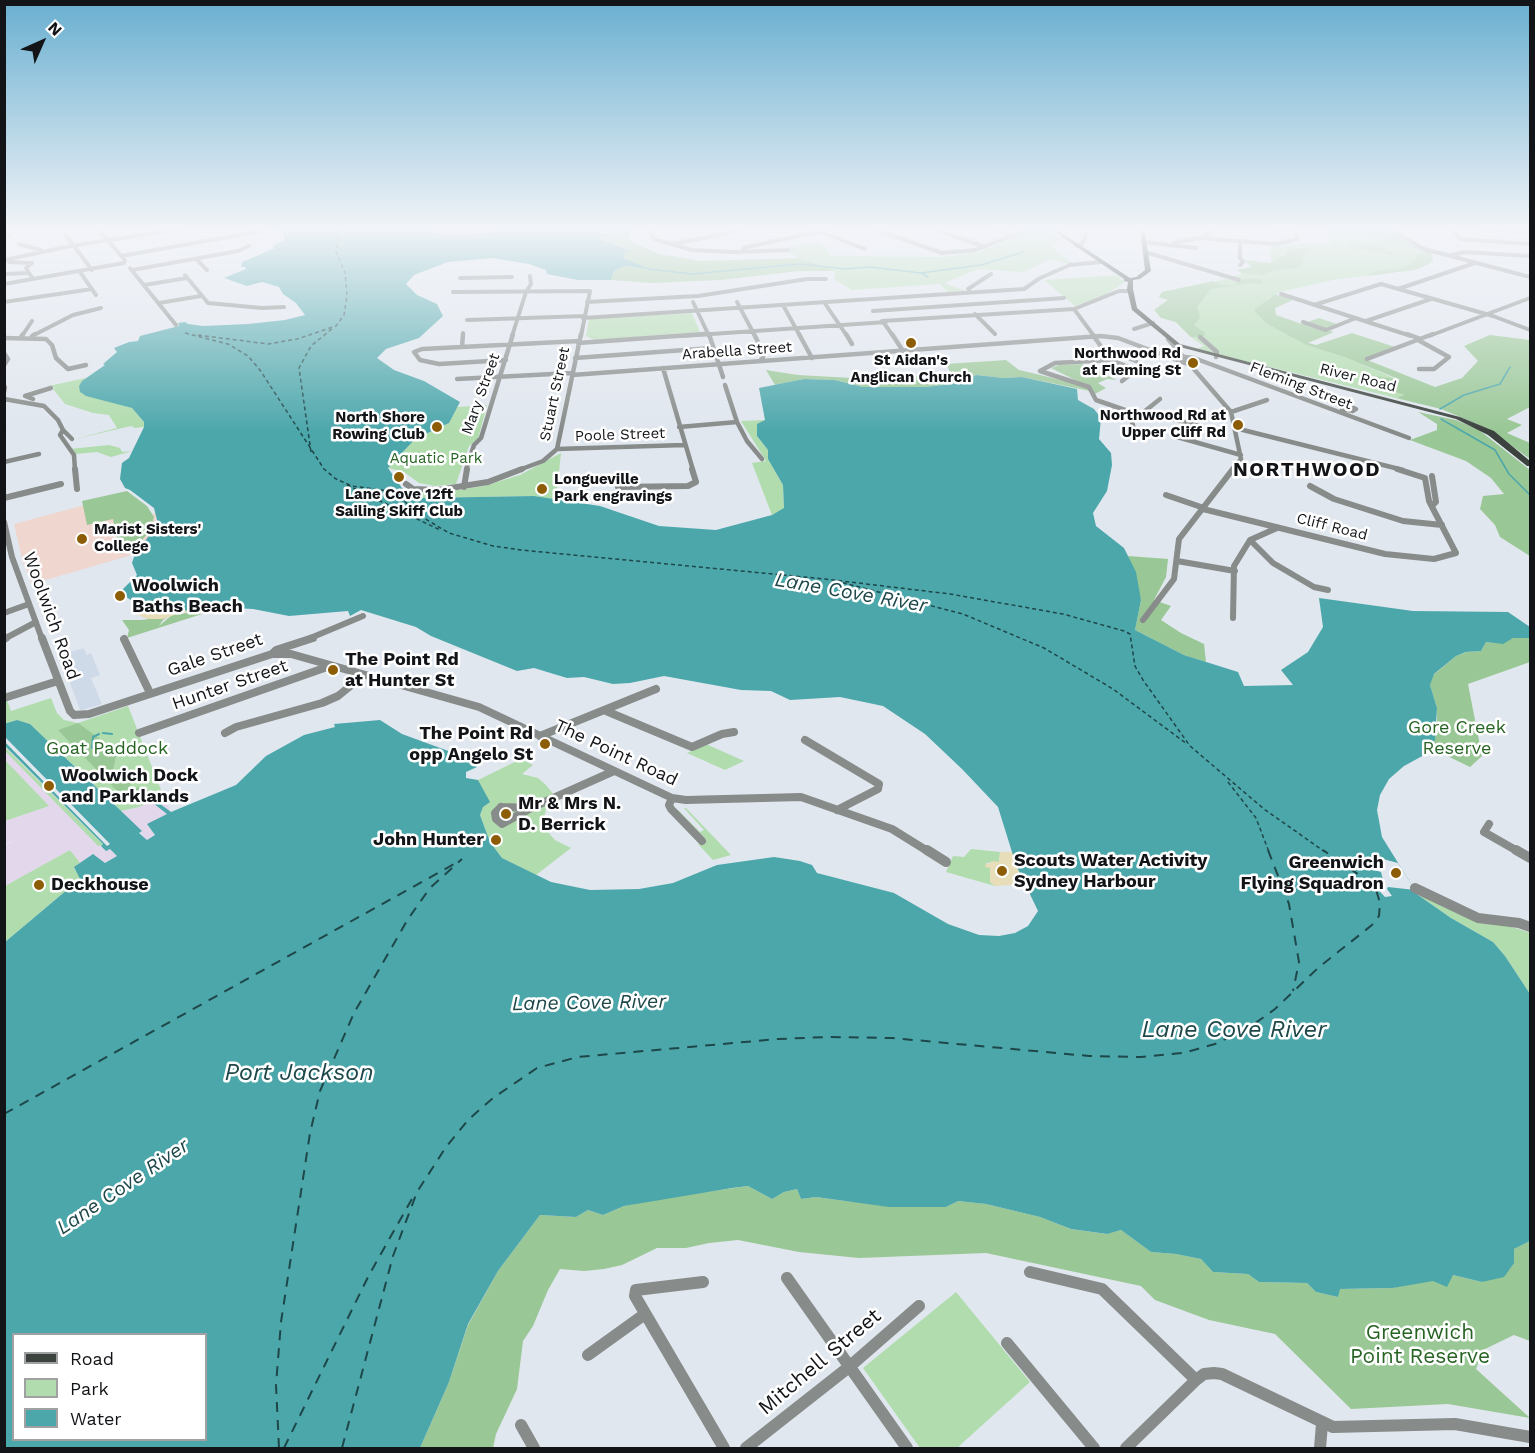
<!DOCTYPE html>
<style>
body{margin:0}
#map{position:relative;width:1535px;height:1453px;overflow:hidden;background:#e1e7ef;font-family:"Work Sans",sans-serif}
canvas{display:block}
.frame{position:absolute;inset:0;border:6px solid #121417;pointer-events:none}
.legend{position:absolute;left:12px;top:1333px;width:195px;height:108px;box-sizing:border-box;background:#fff;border:2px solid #a0a1a2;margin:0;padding:8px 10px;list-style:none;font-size:18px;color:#121417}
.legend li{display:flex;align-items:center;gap:12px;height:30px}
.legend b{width:30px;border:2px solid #a0a1a2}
.north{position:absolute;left:12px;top:12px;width:60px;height:60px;-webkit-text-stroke:4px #fff;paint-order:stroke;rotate:45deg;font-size:16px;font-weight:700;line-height:24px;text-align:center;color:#121417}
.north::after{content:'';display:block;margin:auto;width:21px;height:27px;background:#121417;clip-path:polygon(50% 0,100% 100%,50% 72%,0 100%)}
</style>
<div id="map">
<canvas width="1535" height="1453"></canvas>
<div class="frame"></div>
<ul class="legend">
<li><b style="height:8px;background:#3c433f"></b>Road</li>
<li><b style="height:16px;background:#b1dcad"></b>Park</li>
<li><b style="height:16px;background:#4ca7ab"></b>Water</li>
</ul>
<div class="north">N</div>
</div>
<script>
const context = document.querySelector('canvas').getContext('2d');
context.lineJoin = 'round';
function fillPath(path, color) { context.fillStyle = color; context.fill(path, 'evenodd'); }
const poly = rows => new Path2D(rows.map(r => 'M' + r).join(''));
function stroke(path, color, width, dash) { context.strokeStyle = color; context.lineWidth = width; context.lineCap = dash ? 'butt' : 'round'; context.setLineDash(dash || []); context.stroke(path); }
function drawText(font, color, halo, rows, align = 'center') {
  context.font = font + ' "Work Sans",sans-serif'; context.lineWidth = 5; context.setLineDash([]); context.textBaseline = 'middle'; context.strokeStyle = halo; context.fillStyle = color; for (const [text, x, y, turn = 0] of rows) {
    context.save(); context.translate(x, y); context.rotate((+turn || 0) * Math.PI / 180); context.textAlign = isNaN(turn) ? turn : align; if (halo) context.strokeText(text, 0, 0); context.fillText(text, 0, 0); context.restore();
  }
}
fillPath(poly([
 [84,648,87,655,91,653,100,675,91,678,102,704,82,710,80,710,60,655]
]), '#cfdae8');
fillPath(poly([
 [5,751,98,846,101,846,106,851,110,849,117,856,105,863,93,854,80,863,70,850,5,886,5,845,13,841,5,843,5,821,48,806,5,760],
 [163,795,171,812,148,825,155,835,147,840,121,811,139,807]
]), '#e3d7eb');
fillPath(poly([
 [427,228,508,228,510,231,469,235,437,234],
 [107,499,127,520,156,513,157,528,135,554,32,584,23,563,14,524]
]), '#efd6ce');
fillPath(poly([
 [1029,228,1046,228,1063,240,1052,244,1056,251,1072,263,1068,264,1050,259,1024,272,978,269,944,283,966,291,948,292,940,284,852,290,832,278,835,278,835,271,756,271,647,261,815,264,799,258,784,249,815,242,825,246,831,256,944,257,981,251,1023,234],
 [1326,228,1385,228,1411,245,1431,252,1433,260,1429,264,1414,270,1333,280,1280,292,1267,299,1267,324,1306,345,1344,357,1418,388,1427,395,1420,404,1197,349,1204,346,1191,337,1160,307,1168,300,1159,297,1162,292,1173,294,1242,274,1237,270,1252,267,1244,260,1271,263,1270,247,1302,243,1331,245],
 [1116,275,1125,282,1102,297,1075,306,1044,280],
 [692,313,700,332,594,340,586,336,589,319],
 [90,377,80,384,81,393,132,408,144,422,144,427,135,428,131,426,75,439,117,428,109,415,93,413,65,404,53,389,55,387,49,386],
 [487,405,478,439,469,446,456,484,435,486,419,483,404,472,388,468,415,439,449,423,457,407],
 [765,420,757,436,768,450,768,459,783,485,784,509,772,515,752,463,766,461,741,421],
 [109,445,120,448,122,452,132,451,111,457,97,452,75,454,70,449],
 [561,453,556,500,534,496,422,498,404,491,439,493,484,486,520,475],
 [51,698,57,713,64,720,78,723,128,706,163,795,139,807,121,811,30,724,17,720,5,724,4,700,7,700,11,711],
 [706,744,744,761,725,770,687,753],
 [4,746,39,781,42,782,41,783,104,845,98,846,5,751],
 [521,759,533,765,522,774,538,778,545,784,561,803,546,809,544,818,540,823,555,840,571,848,536,875,502,858,490,842,480,815,483,807,478,780],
 [4,760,5,760,49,806,5,821],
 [684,808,686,808,731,855,713,860,698,844,703,842,676,811,678,810,700,832,704,830],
 [971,849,1000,852,999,862,986,863,990,868,990,882,995,886,946,872,953,856,964,857],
 [70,850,80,863,74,868,81,878,5,942,5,886],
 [1418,895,1530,933,1530,994,1505,956,1493,942,1451,918],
 [956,1292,1030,1382,957,1448,920,1448,863,1368]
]), '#b1dcad');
fillPath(poly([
 [613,228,630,229,629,240,659,254,700,261,799,258,836,271,799,271,721,280,651,283,611,280,614,271,626,266,650,270,622,258,625,252,631,251,600,239,598,237,607,236,610,233,609,231,617,230],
 [1358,228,1385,228,1411,245,1431,252,1433,260,1429,264,1414,270,1366,276,1377,271,1403,268,1412,262,1418,254,1425,252,1403,244,1380,246,1397,256,1345,246,1355,241,1371,243,1381,241,1381,238],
 [1309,248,1303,255,1304,262,1297,268,1276,270,1263,275,1243,274,1237,270,1252,267,1244,260,1271,263,1286,255,1288,249],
 [1254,278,1263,281,1261,284,1250,283,1211,289,1197,307,1200,318,1194,325,1205,333,1204,336,1191,337,1176,322,1161,318,1154,310,1168,300,1159,297,1162,292,1213,281,1221,285,1235,285,1240,280],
 [1275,294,1293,300,1275,308,1276,315,1302,324,1319,318,1337,324,1328,330,1334,332,1308,343,1316,345,1352,333,1395,347,1365,359,1435,387,1462,378,1478,361,1464,346,1490,335,1530,340,1530,407,1507,419,1522,425,1507,433,1530,443,1530,459,1489,429,1441,409,1397,398,1405,395,1382,387,1362,374,1401,380,1344,357,1306,345,1267,324,1254,310],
 [1006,360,1019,370,1087,386,1051,368,1059,365,1082,364,1117,380,1107,379,1098,383,1106,388,1093,395,1090,391,1022,377,1004,378,976,375,961,383,925,387,863,387,835,380,804,379,775,385,766,370,798,375,906,381,905,377,950,372,946,364],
 [1418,412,1456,420,1479,430,1530,470,1530,556,1500,537,1495,525,1480,509,1483,496,1504,494,1491,478,1466,461,1410,440,1437,430,1437,424],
 [127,491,147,506,154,517,150,531,133,550,120,554,113,519,87,525,82,501],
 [1128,556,1168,559,1166,577,1154,600,1171,606,1161,620,1181,633,1204,644,1206,662,1184,655,1135,630,1141,600],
 [201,611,200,614,202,614,127,638,129,630,122,620,142,620,169,616,163,620,159,626,172,615],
 [1513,638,1530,638,1530,662,1468,684,1482,756,1470,767,1431,748,1437,729,1437,708,1430,685,1431,677,1456,656,1467,652,1481,651,1486,642,1496,643],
 [78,723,100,739,99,749,116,756,113,770,131,776,130,789,145,786,126,800,58,730],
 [748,1186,772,1199,784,1192,797,1189,801,1199,816,1197,845,1201,946,1207,958,1201,986,1204,1040,1217,1071,1229,1106,1234,1121,1230,1151,1252,1176,1254,1201,1259,1213,1272,1248,1274,1259,1282,1307,1283,1316,1292,1338,1297,1339,1289,1393,1288,1453,1275,1482,1282,1514,1249,1530,1241,1530,1341,1514,1335,1483,1350,1476,1369,1530,1418,1448,1404,1351,1409,1275,1334,1209,1320,1155,1300,1141,1286,986,1253,859,1258,799,1252,738,1240,709,1243,686,1248,657,1248,622,1265,604,1269,584,1271,560,1269,548,1290,533,1326,523,1341,517,1389,496,1434,493,1448,420,1448,449,1382,468,1325,498,1271,540,1215,576,1217,588,1210,603,1215,624,1206,657,1199]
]), '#99c795');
fillPath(poly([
 [138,606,166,613,214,607,200,614,200,611,180,613,163,619,148,619,133,613,133,610],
 [1000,852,1012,852,1026,884,995,886,990,882,990,868,985,867,986,863,990,864,991,861,999,862]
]), '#e7ddb8');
fillPath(poly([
 [275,228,427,228,437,234,469,235,525,228,607,228,609,231,601,232,602,234,608,234,608,236,599,237,600,239,633,252,625,252,623,258,652,270,626,266,614,271,611,280,578,280,547,274,546,270,529,264,493,258,448,262,414,275,406,284,417,295,437,304,443,316,419,338,386,349,377,358,394,370,424,381,460,402,449,423,415,439,388,468,404,491,422,498,534,496,600,506,659,526,716,530,772,515,784,508,783,485,768,459,768,450,757,436,757,424,765,420,759,388,804,379,835,380,863,387,925,387,961,383,976,375,1004,378,1022,377,1077,389,1078,400,1094,409,1101,418,1099,439,1111,453,1112,465,1107,491,1093,513,1096,526,1124,548,1136,572,1141,600,1135,630,1184,655,1238,672,1244,686,1293,685,1281,670,1308,652,1323,627,1319,598,1413,611,1508,612,1530,627,1530,638,1513,638,1503,644,1486,642,1481,651,1466,652,1456,656,1434,674,1430,685,1437,708,1435,740,1426,754,1404,766,1389,779,1380,795,1377,810,1382,837,1418,895,1451,918,1493,942,1505,956,1530,994,1530,1241,1514,1249,1514,1263,1504,1277,1482,1282,1453,1275,1447,1287,1433,1281,1393,1288,1340,1289,1338,1297,1316,1292,1307,1283,1259,1282,1248,1274,1213,1272,1201,1259,1176,1254,1151,1252,1121,1230,1107,1234,1071,1229,1040,1217,986,1204,958,1201,946,1207,889,1207,816,1197,801,1199,797,1189,784,1192,772,1199,748,1186,732,1188,624,1206,603,1215,588,1210,576,1217,540,1215,498,1271,468,1324,449,1382,420,1448,5,1448,5,942,80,879,74,867,93,854,105,863,117,856,110,849,106,851,101,846,103,844,5,746,4,724,17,720,30,724,142,831,139,833,147,840,155,835,147,824,167,814,153,803,156,801,171,812,236,785,266,756,304,735,335,727,334,724,380,720,402,734,473,760,477,767,466,772,466,778,478,780,490,802,483,807,480,815,490,842,502,858,551,882,590,890,639,889,673,883,717,865,774,857,800,861,812,865,817,873,894,893,948,924,979,935,999,936,1015,933,1028,926,1038,911,1016,865,998,807,962,769,925,734,883,706,840,697,790,700,771,691,741,690,664,676,630,683,613,684,584,677,567,678,534,668,517,671,431,636,416,627,361,610,350,616,348,611,289,616,253,609,214,607,166,613,142,608,125,596,123,589,137,575,132,563,135,554,158,524,154,508,130,490,125,488,120,479,122,463,129,458,144,427,144,422,132,408,86,396,80,392,79,386,82,381,105,365,103,364,117,352,114,348,129,342,138,341,140,336,179,326,178,323,185,322,188,324,203,326,248,324,285,320,305,315,296,303,283,294,279,287,262,282,247,286,224,278,246,269,245,267,241,267,242,262,275,248,272,247,285,239,282,232,275,231],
 [14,1334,206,1334,206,1440,14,1440]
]), '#4ca7ab');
fillPath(poly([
 [5,737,110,844,107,846,5,742],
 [1379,858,1398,863,1415,890,1388,887,1387,889,1392,896,1385,897,1372,883,1383,880,1381,872,1370,869,1369,864,1380,866]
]), '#e1e7ef');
stroke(poly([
 [649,269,692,274,801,264,845,269,870,267,921,273,981,265,1023,252],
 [921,273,928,277],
 [1440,409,1464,395,1500,384,1510,367],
 [1441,419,1495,450,1509,474,1530,495]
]), '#4ca7ab', 1.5);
stroke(poly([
 [103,733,112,734],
 [92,748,93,737,99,734]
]), '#4ca7ab', 2);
stroke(poly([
 [185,333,228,344,248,356,260,370,324,469,336,479,352,486,396,492,417,514,449,533,493,546,521,550,825,579,950,594,1063,614,1124,631,1130,634,1135,666,1143,680,1190,746,1264,809,1325,852],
 [198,335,268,344,297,339,336,326,344,315,347,296,345,272,336,252,339,234,345,228],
 [311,452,299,368,311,346,333,328],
 [347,485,440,530],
 [836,581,963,614,1044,648,1113,689,1187,744],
 [1228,782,1256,818,1269,852]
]), '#1e4749', 1.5, [4, 3]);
stroke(poly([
 [1268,850,1289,904,1299,962,1293,991],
 [4,1114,456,863],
 [279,1448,276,1385,281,1322,310,1133,320,1091,354,1013,408,919,430,888,462,859],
 [284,1448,369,1275,413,1197],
 [342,1448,393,1256,417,1192,446,1147,469,1119,493,1098,537,1068,578,1057,778,1039,826,1037,892,1038,1089,1056,1141,1057,1183,1053,1215,1044,1250,1027,1275,1009,1318,968,1372,925,1379,916,1380,903,1375,886,1323,850]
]), '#1e4749', 2, [10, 8]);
stroke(poly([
 [649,228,654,239,692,250,734,252,788,250],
 [871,228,942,253,975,250,1022,232,1025,228],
 [931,228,985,247],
 [992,228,1012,236],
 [1260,228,1296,231],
 [1388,228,1424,249,1530,277],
 [1449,228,1461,239,1530,244],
 [1470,228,1530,232],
 [821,232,865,249],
 [4,234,9,235],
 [65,234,92,270],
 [1198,238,1277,244,1297,239,1295,228],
 [1143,242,1196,248],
 [1240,242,1240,258,1243,262,1240,265],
 [1174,243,1203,237,1214,228],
 [19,244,41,250],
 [674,244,750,228],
 [1077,246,1082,244,1089,228],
 [743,248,835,228],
 [1145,252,1239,280],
 [1452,255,1464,252,1530,256],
 [121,256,262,231],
 [196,259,207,270],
 [4,260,71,246,185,228],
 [9,262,32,263,26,268,33,279],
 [130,268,176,325],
 [132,270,238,251,249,246],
 [80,272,96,295],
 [4,274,29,273],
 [185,275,208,303,262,308,284,307],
 [460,278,512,277],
 [4,284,124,263,125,260,97,228],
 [144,285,187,278],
 [1398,289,1475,263],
 [453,292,590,291,581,336],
 [970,292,968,289,991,274],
 [1281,294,1411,336],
 [4,302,92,289],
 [587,302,698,296,807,279,826,279],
 [693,302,709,336],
 [737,302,755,336],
 [824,302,847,336],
 [159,303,201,296],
 [783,305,800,336],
 [1314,305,1381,284,1493,316,1530,330],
 [1074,309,1094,336],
 [873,311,1064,298],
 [975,314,995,334],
 [583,318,1024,289,1040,278,1070,265,1101,262],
 [467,320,584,316],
 [882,321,1074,309,1119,291,1130,291],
 [1366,321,1431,299],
 [1303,322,1326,330,1356,318],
 [884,323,893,336],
 [1134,329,1153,323],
 [22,336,32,321],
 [32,336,73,315,101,308],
 [463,336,463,333],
 [512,336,526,292,531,284,530,276],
 [682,336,886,322],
 [1429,336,1530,298]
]), '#878b89', 4);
stroke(poly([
 [709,334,723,377],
 [754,334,762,350,763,357,760,361],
 [799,334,812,358],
 [846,334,852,344],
 [892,334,903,351],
 [1092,334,1111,360],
 [1407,334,1421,339],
 [32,336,35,334],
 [21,337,23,334],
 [1200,337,1217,352,1216,357],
 [4,338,46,339,52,345,56,358,68,369,86,365],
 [1168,339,1231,412,1241,459,1232,470],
 [1418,340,1449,357,1434,369,1419,369],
 [578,343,704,334],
 [462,347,463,334],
 [1103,348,1136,361],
 [4,353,8,359,4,365],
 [1185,357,1194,358,1409,438],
 [575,358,712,348],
 [1367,359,1433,334],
 [506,360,439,364,420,360,414,352,422,349,579,341],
 [1111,360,1055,363,1040,371,1089,387,1096,400,1125,410,1131,418,1136,437],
 [1111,360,1136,370,1122,381],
 [663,368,693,470],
 [572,375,1101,336,1118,338,1193,366],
 [457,379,572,373],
 [725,385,737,422,747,441,762,459],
 [4,392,5,387],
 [1331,398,1356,409,1353,411,1342,409],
 [4,399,44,406,58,420,63,430,60,435,74,455,75,470],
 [33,399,25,396,51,388],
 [1145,411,1202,427,1192,441],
 [1145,411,1160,399],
 [1231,412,1267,400],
 [679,427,737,422],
 [1235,428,1403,470],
 [63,430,72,439],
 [1177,437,1241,455],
 [557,449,684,445],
 [4,462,39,454],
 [466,470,474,445,481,438,513,334],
 [519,470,543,461,557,449,581,334]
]), '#878b89', 4.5);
stroke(poly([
 [75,469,77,489],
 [1432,476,1436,502,1432,506],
 [406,484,413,489,438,490,488,482,522,469],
 [1310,486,1334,499,1403,521,1442,525],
 [464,487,467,469],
 [618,487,688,486,696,482,692,469],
 [1166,495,1204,508],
 [4,498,61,484],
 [1203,509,1385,554,1434,559,1456,553,1429,501,1425,478,1397,469],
 [4,522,12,557,42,639],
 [1250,540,1273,563,1314,587,1328,590],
 [1177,561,1235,571],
 [4,613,29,604],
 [1233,618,1234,566,1250,540,1277,528],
 [1143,620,1174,579,1179,539,1233,469],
 [4,639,36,622],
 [308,639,363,616]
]), '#878b89', 6);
stroke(poly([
 [42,638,70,711,74,715,89,714,272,654,276,650,313,638],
 [4,639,6,638],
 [124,639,150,693],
 [272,654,291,654,479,707,672,798,686,800,801,797,892,829,929,852],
 [4,698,58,681],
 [606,711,692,747,722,734,734,732],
 [139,733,330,666],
 [225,733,236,727,322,703,338,696,364,675],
 [540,736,656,689],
 [805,740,879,784,878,789,837,810],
 [672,798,669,805,671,809,702,841],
 [501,807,531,808,502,824,496,819,495,813,501,807],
 [531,808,614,771],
 [1489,824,1484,832,1519,852]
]), '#878b89', 8);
stroke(poly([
 [927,850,946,862],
 [1516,850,1530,858],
 [1415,888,1478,918,1519,923,1530,927]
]), '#878b89', 10);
stroke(poly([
 [1030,1272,1102,1289,1196,1380],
 [787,1278,907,1448],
 [703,1282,636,1290,635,1296,724,1448],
 [1007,1343,1094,1448],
 [588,1355,645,1314],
 [521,1425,534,1448],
 [746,1448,849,1367,919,1306],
 [1126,1448,1196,1380,1204,1374,1214,1373,1222,1374,1333,1427,1455,1424,1530,1437],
 [1320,1448,1322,1424]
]), '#878b89', 12);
fillPath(poly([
 [1049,228,1054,228,1130,278,1136,277,1145,270,1140,228,1144,228,1151,271,1140,279,1133,280,1133,289,1137,308,1180,344,1460,417,1494,431,1530,461,1530,466,1527,466,1488,435,1456,419,1176,346,1132,310,1127,289,1128,282,1124,281,1124,279,1049,228]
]), '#3c433f');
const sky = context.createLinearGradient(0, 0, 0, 432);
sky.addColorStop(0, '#69afd0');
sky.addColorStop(0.53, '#f2f4f8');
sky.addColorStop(1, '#f2f4f800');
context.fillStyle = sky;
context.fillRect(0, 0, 1535, 432);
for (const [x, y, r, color] of [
 [911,343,6,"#8c5d05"],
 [1193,363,6,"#8c5d05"],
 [1238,425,6,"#8c5d05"],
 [437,427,6,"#8c5d05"],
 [399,477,6,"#8c5d05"],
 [542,489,6,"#8c5d05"],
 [82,539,6,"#8c5d05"],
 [120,596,6,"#8c5d05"],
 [333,670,6,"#8c5d05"],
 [545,744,6,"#8c5d05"],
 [49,786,6,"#8c5d05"],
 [506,814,6,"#8c5d05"],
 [496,840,6,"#8c5d05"],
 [1002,871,6,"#8c5d05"],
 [1396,873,6,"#8c5d05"],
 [39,885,6,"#8c5d05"]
]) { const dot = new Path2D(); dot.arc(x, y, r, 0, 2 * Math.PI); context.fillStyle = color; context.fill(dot); stroke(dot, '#fff', 2); }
drawText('15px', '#121417', '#fff', [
 ["Arabella Street",737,351,-4],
 ["River Road",1358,378,14],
 ["Fleming Street",1301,386,21],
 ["Mary Street",481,394,-70],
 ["Stuart Street",555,394,-78],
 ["Poole Street",620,435,-2],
 ["Cliff Road",1332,527,14]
]);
drawText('bold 15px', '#121417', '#fff', [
 ["Northwood Rd",1181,354],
 ["at Fleming St",1181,371],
 ["St Aidan's",911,361,"center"],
 ["Anglican Church",911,378,"center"],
 ["Northwood Rd at",1226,416],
 ["Upper Cliff Rd",1226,433],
 ["North Shore",425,418],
 ["Rowing Club",425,435],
 ["Longueville",554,480,"left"],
 ["Park engravings",554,497,"left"],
 ["Lane Cove 12ft",399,495,"center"],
 ["Sailing Skiff Club",399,512,"center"],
 ["Marist Sisters'",94,530,"left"],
 ["College",94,547,"left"]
], 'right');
drawText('15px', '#276424', '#fff', [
 ["Aquatic Park",436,459]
]);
drawText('bold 18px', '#121417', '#fff', [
 ["Woolwich",132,586],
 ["Baths Beach",132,607],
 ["The Point Rd",345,660],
 ["at Hunter St",345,681],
 ["The Point Rd",533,734,"right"],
 ["opp Angelo St",533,755,"right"],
 ["Woolwich Dock",61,776],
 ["and Parklands",61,797],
 ["Mr & Mrs N.",518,804],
 ["D. Berrick",518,825],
 ["John Hunter",484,840,"right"],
 ["Scouts Water Activity",1014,861],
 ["Sydney Harbour",1014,882],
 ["Greenwich",1384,863,"right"],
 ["Flying Squadron",1384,884,"right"],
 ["Deckhouse",51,885]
], 'left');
drawText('18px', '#121417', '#fff', [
 ["Woolwich Road",51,616,70],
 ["Gale Street",215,655,-19],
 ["Hunter Street",230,685,-19],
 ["The Point Road",616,753,25]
]);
drawText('18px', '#276424', '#fff', [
 ["Gore Creek",1457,728],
 ["Reserve",1457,749],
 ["Goat Paddock",107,749]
]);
context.letterSpacing = '1.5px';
drawText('bold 20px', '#121417', '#fff', [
 ["NORTHWOOD",1307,470]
]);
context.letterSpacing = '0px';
drawText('italic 20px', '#1e4749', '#fff', [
 ["Lane Cove River",851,593,10],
 ["Lane Cove River",589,1003,-1],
 ["Lane Cove River",123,1187,-34]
]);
drawText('21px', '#276424', '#fff', [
 ["Greenwich",1420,1333],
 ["Point Reserve",1420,1357]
]);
drawText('21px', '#121417', '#fff', [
 ["Mitchell Street",820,1362,-40]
]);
drawText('italic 24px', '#1e4749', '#fff', [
 ["Lane Cove River",1234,1030],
 ["Port Jackson",299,1073]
]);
</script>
